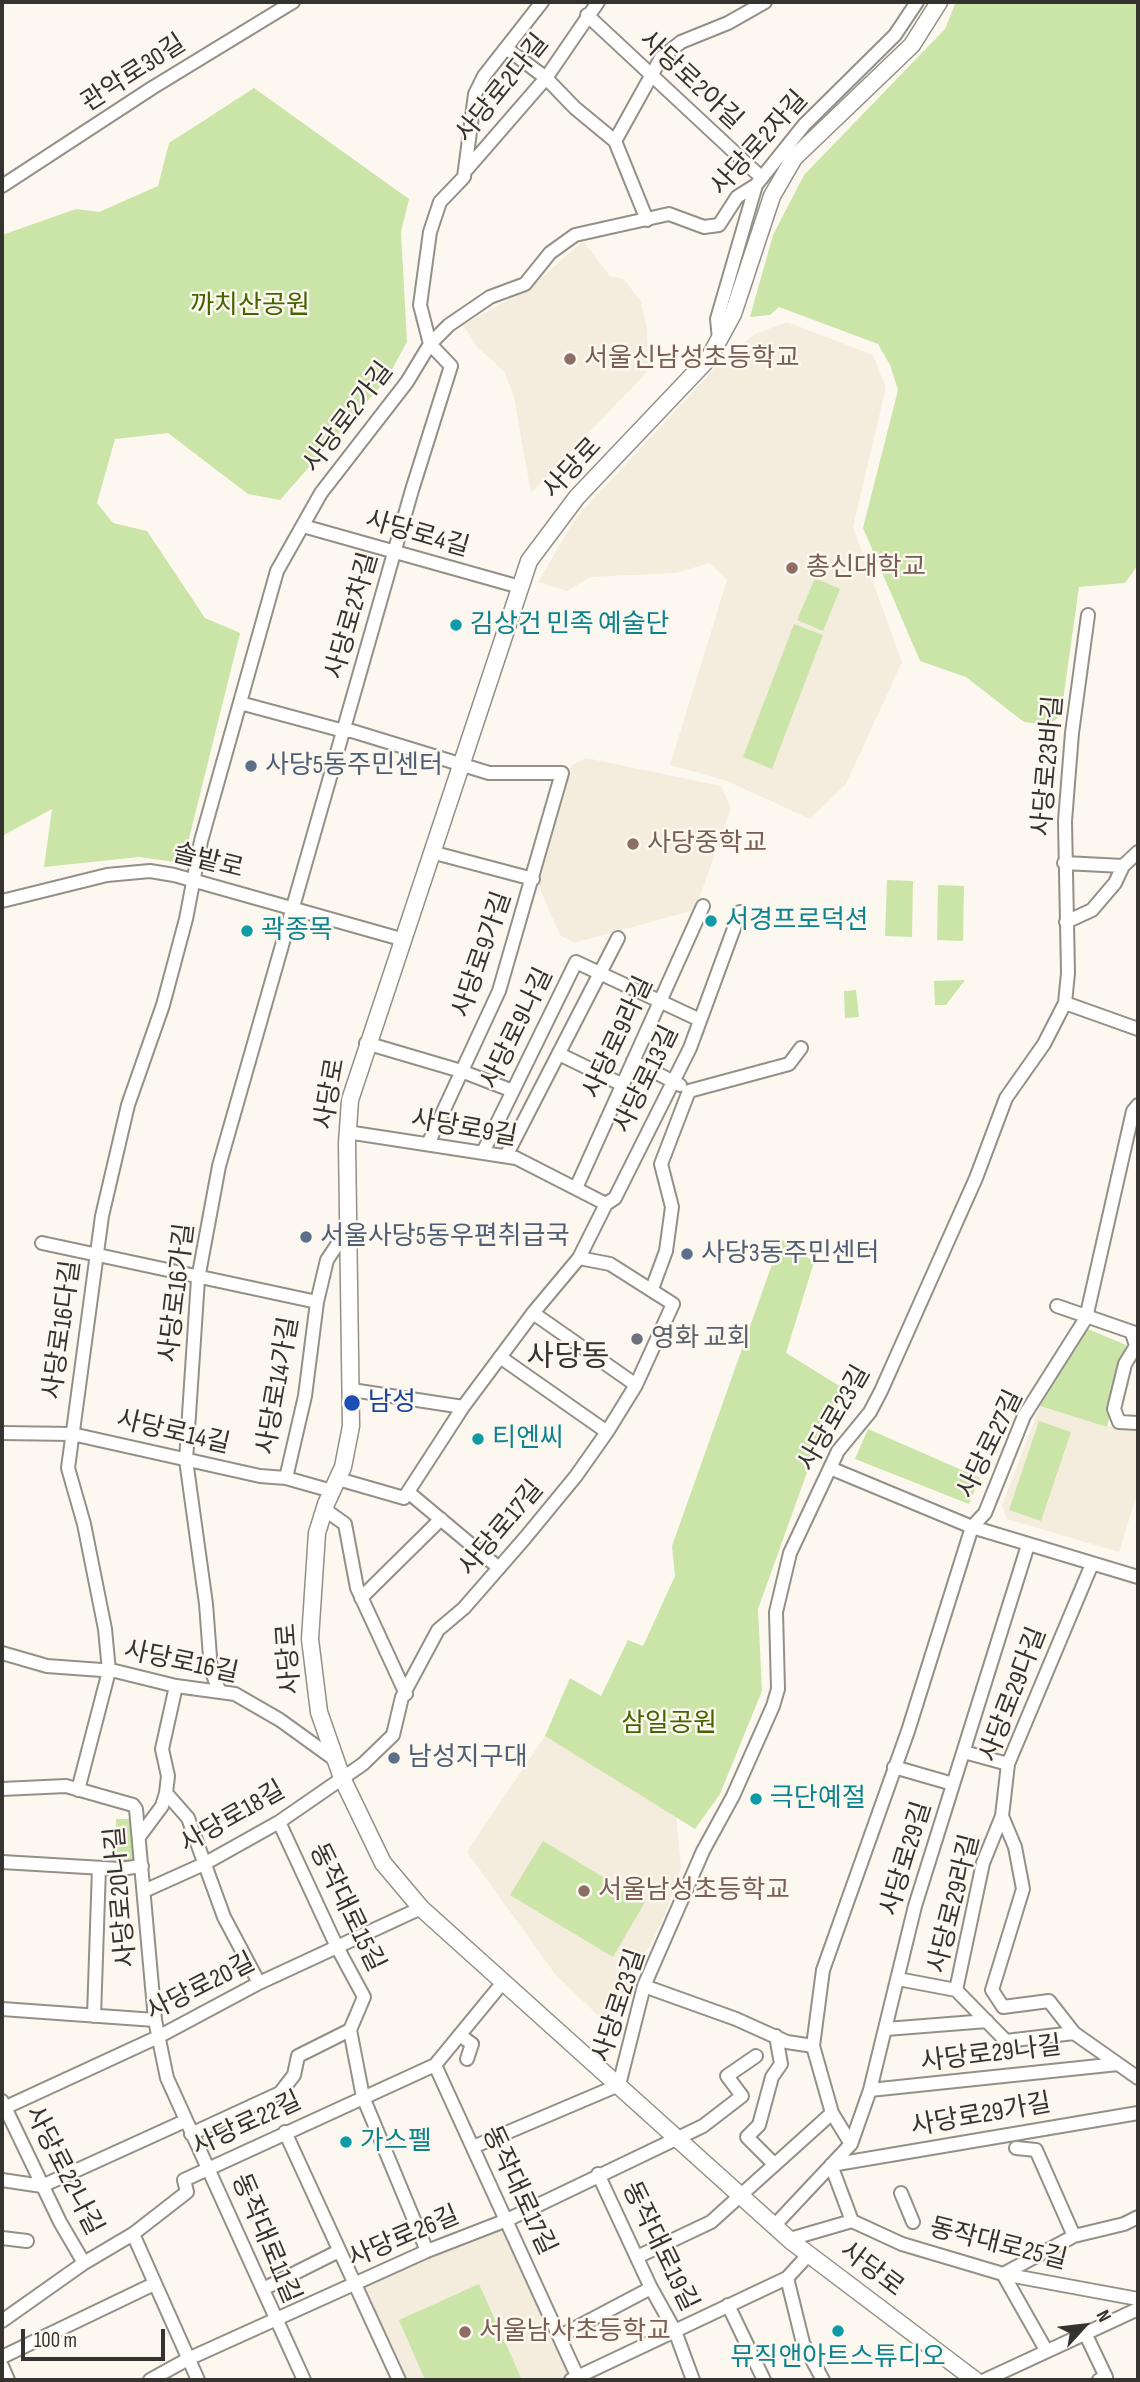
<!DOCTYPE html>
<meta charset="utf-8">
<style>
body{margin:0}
#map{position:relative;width:1140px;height:2382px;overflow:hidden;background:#fcf8f0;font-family:"Sofia Sans Condensed",sans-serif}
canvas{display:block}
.frame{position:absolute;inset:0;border:4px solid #34332f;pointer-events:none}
.north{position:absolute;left:1049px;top:2291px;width:70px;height:70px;-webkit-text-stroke:5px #fcf8f0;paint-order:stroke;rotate:63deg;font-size:19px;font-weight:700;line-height:28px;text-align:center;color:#34332f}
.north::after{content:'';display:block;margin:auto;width:24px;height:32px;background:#34332f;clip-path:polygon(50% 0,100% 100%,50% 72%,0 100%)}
.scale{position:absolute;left:21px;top:2329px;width:144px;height:32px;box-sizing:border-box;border:4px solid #34332f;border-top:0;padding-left:9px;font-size:21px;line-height:24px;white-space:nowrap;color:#34332f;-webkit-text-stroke:5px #fcf8f0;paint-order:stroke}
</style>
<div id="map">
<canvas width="1140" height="2382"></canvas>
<div class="frame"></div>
<div class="north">N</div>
<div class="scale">100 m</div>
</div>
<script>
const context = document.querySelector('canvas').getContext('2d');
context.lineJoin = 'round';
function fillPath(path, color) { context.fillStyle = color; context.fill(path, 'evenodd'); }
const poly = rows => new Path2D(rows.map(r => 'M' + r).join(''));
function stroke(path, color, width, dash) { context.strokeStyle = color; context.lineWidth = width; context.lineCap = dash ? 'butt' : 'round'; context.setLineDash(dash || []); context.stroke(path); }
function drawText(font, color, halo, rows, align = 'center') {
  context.font = font + ' "Sofia Sans Condensed","Noto Sans KR",sans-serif'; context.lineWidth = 5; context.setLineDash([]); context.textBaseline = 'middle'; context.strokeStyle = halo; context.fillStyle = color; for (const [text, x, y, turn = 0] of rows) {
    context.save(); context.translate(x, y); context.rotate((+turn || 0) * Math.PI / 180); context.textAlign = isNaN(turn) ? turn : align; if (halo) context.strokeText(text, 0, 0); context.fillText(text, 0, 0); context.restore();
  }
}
fillPath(poly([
 [583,241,610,276,624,279,641,302,647,329,648,371,531,493,514,397,504,371,478,348,463,325,531,287],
 [787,322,873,355,886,387,853,527,902,662,846,784,810,819,727,781,670,765,727,580,710,563,675,573,590,577,567,591,538,582,575,519,725,357,755,334],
 [586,758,721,786,731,808,695,910,574,943,560,935,536,880,572,765],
 [1040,1406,1107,1427,1138,1419,1138,1491,1119,1552,1007,1519,1002,1506],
 [545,1736,676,1816,681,1868,665,1915,609,2026,555,1974,467,1852],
 [500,2227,505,2229,569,2372,566,2378,403,2380,361,2292,364,2286]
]), '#f4edde');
fillPath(poly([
 [956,2,1138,2,1138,565,1125,583,1079,587,1061,715,1049,725,1024,722,966,677,920,661,863,528,898,390,890,365,878,344,779,307,770,315,750,317,773,235,804,175,945,29],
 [254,88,409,199,401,232,407,342,386,380,280,500,248,494,168,433,115,439,97,503,113,523,147,531,205,618,240,633,183,863,139,857,44,867,52,809,2,836,2,235,76,209,99,212,158,186,169,143],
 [815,578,840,589,823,631,797,620],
 [794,624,823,635,772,769,743,757],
 [887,880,913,881,912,937,885,936],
 [938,885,964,886,963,941,937,940],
 [965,980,946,1005,935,1005,934,981],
 [856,990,859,1017,845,1018,844,991],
 [781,1239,814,1262,786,1353,846,1390,819,1439,758,1609,762,1691,720,1794,695,1829,545,1736,570,1678,601,1696,628,1640,643,1646,675,1576,672,1546],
 [1088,1329,1126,1345,1107,1427,1040,1406],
 [1039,1421,1071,1432,1041,1521,1009,1510],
 [868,1429,980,1478,969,1504,855,1459],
 [116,1819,131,1819,136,1862,116,1866],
 [543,1841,645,1902,613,1957,510,1895],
 [479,2284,522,2380,425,2380,399,2320]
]), '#cae5a7');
const minor = poly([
 [587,15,762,178],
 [506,48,546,78,575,108,615,141,647,220],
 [615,141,661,58,681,42,728,23,765,2],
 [467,169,546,78,598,2],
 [2,186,152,88,293,2],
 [719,339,717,319,756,185],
 [303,526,520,587],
 [240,703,344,731,352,731,489,773,562,773,499,991,428,1144],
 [431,852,533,879],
 [1064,863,1123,866],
 [2,901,107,875,150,871,174,875,401,939],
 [1066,922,1092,910,1115,883,1123,866,1138,852],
 [1065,1003,1138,1029],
 [366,1043,461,1071,513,1091],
 [559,1054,623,1085],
 [633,1061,680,1085],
 [347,1132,516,1158,606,1204],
 [483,1152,576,962,700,1020],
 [506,1156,618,938],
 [576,1188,703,906],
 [42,1243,317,1302],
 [652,1289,666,1251,672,1207,661,1164,689,1091,789,1064,801,1048],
 [1057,1306,1138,1334],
 [533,1313,636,1385],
 [1132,1333,1136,1346,1125,1364,1114,1409,1119,1422,1138,1423],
 [500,1357,607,1432],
 [352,1390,463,1407],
 [2,1433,72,1434,260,1476,286,1478,332,1491],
 [830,1468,972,1527,1138,1577],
 [286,1478,305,1396,317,1302,327,1260,337,1245,349,1237],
 [338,1479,404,1498,463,1407,533,1313,579,1258,606,1204,615,1198,690,1048,740,912],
 [408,1492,499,1568],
 [324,1509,345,1524,357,1588,406,1694],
 [1092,1564,1008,1764,1002,1816,1015,1847,1023,1889,992,1990,1003,2007,1049,2001,1074,2033,1138,2078],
 [361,1598,441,1519],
 [2,1653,47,1666,115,1671,176,1686,235,1694,280,1720,334,1759],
 [219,1690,211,1670,206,1604,186,1460,198,1279,219,1166,412,490,451,366,430,344,420,305,430,232,440,202,464,177,475,94,484,76,542,2],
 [964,1752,1008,1764],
 [894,1767,953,1784],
 [2,1789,66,1786,133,1805,136,1809,155,2020,167,2078,304,2380],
 [78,1790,109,1671,105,1629,84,1524,68,1468,102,1216,128,1105,163,1005,186,919,201,841,277,571,321,493,407,382,430,344,449,325,490,297,525,284,550,253,575,235,669,214,704,227,719,225,737,197,756,185,804,125,895,35,917,2],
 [166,1793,188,1818,224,1917,259,1983],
 [1002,1816,983,1863,956,1990,1006,2041,1074,2033],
 [279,1822,337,1947,364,1997,350,2030,363,2097,427,2251],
 [139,1837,162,1806,166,1793,168,1776,162,1749,176,1686],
 [2,1862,120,1869,142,1866],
 [144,1891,204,1864,279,1822,363,1764,393,1735,402,1697,438,1630,464,1608,525,1538,576,1476,607,1432,636,1385,673,1304,610,1264,579,1258],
 [898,1979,956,1990],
 [644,1986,736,2019,787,2042,813,2046],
 [2,2009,155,2020],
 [94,2016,99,1868],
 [886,2029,987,2021],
 [461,2036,472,2044,467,2059],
 [435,2065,579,2380],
 [870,2090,1118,2064],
 [2,2101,60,2222,84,2263],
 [2,2109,158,2037,259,1983,421,1908],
 [1138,2113,831,2165,852,2221,902,2244,1003,2274,1138,2299],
 [285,2132,399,2380],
 [191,2134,280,2093,294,2075,298,2056,350,2030],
 [851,2144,832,2113,813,2046,823,1970,908,1731,972,1527,985,1513,1024,1416,1086,1318,1133,1111,1138,1105],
 [473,2147,619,2085,644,1986,703,1851,733,1796,773,1706,778,1689,776,1612,790,1553,838,1451,870,1412,881,1391,976,1178,1006,1098,1044,1044,1065,1003,1068,973,1065,821,1072,733,1088,615],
 [1016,2148,1036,2150,1074,2236],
 [774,2164,747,2137,759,2125,772,2077,781,2064,776,2036],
 [598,2174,651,2288,675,2331,693,2380],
 [2,2180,42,2186,185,2121],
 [901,2193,913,2222],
 [774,2226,851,2144,870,2090,915,1906,1028,1545],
 [133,2234,198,2380],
 [2,2238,27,2241],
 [790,2239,852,2221],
 [637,2257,711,2222,832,2113],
 [787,2278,803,2343,823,2380],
 [263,2289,339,2251],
 [728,2305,764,2380],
 [2,2321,84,2263,133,2234,187,2192,184,2180,435,2065,504,1981],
 [1085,2333,1106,2377,1099,2380],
 [560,2336,651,2288],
 [1046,2350,1003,2274,1074,2236,1124,2224,1138,2217],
 [2,2357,154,2284],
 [2,2366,8,2380],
 [150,2380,188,2359,427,2251,507,2220,703,2126,742,2096,727,2076,756,2056],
 [571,2380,787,2278,809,2254],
 [985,2380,1138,2309]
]);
const major = poly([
 [939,2,912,45,794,158,772,196,733,314,709,358,577,497,529,561,350,1100,347,1143,351,1426,343,1467,326,1504,317,1533,310,1639,319,1712,342,1778,383,1863,421,1908,791,2241,975,2380]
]);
stroke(minor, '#939088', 16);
stroke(major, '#939088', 19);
stroke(minor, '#fff', 12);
stroke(major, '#fff', 16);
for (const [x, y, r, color] of [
 [570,359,7,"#8d6e63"],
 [792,568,7,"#8d6e63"],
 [456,625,7,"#0f9aa8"],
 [251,766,7,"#5c6f8a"],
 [633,844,7,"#8d6e63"],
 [711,921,7,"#0f9aa8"],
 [247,931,7,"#0f9aa8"],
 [306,1237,7,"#5c6f8a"],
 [687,1254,7,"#5c6f8a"],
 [637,1339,7,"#6b7280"],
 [352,1403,9,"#1a4fb4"],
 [478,1439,7,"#0f9aa8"],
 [394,1758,7,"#5c6f8a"],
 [756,1799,7,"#0f9aa8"],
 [584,1891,7,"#8d6e63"],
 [346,2142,7,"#0f9aa8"],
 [838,2331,7,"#0f9aa8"],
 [465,2332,7,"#8d6e63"]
]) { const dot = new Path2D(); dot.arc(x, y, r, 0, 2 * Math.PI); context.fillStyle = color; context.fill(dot); stroke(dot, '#fcf8f0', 2.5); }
drawText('26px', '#34332f', '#fcf8f0', [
 ["관악로30길",134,74,-33],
 ["사당로2아길",690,81,43],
 ["사당로2다길",503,89,-51],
 ["사당로2자길",760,144,-48],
 ["사당로2가길",349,418,-53],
 ["사당로",573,469,-47],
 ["사당로4길",417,535,16],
 ["사당로2차길",353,616,-74],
 ["사당로23바길",1049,766,-85],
 ["솔밭로",208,862,14],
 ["사당로9가길",483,955,-71],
 ["사당로9나길",518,1029,-64],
 ["사당로9라길",619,1038,-65],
 ["사당로13길",647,1080,-64],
 ["사당로",331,1094,-80],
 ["사당로9길",464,1129,10],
 ["사당로16가길",178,1293,-83],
 ["사당로16다길",63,1330,-82],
 ["사당로14가길",279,1386,-80],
 ["사당로23길",835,1419,-60],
 ["사당로14길",173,1433,13],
 ["사당로27길",991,1445,-64],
 ["사당로17길",502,1529,-50],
 ["사당로",290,1659,-94],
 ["사당로16길",181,1663,12],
 ["사당로29다길",1014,1695,-69],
 ["사당로18길",233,1818,-30],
 ["사당로29길",907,1859,-73],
 ["사당로20나길",122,1897,-95],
 ["사당로29라길",955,1904,-76],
 ["동작대로15길",346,1908,64],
 ["사당로20길",201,1988,-27],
 ["사당로23길",620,2006,-72],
 ["사당로29나길",991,2055,-7],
 ["사당로29가길",981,2116,-10],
 ["사당로22길",247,2125,-25],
 ["사당로22나길",63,2171,63],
 ["동작대로17길",518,2191,65],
 ["사당로26길",404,2238,-23],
 ["동작대로11길",265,2239,67],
 ["동작대로25길",998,2245,14],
 ["동작대로19길",659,2247,64],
 ["사당로",871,2270,37]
]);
drawText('26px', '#466300', '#fcf8f0', [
 ["까치산공원",250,306],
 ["삼일공원",669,1724]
]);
drawText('26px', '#785e54', '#fcf8f0', [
 ["서울신남성초등학교",584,359],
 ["총신대학교",806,568],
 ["사당중학교",647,844],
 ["서울남성초등학교",598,1891],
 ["서울남사초등학교",479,2332]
], 'left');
drawText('26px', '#0d838f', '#fcf8f0', [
 ["김상건 민족 예술단",470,625],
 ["서경프로덕션",725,921],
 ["곽종목",261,931],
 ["티엔씨",492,1439],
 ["극단예절",770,1799],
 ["가스펠",360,2142],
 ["뮤직앤아트스튜디오",838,2358,"center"]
], 'left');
drawText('26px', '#4e5e75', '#fcf8f0', [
 ["사당5동주민센터",265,766],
 ["서울사당5동우편취급국",320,1237],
 ["사당3동주민센터",701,1254],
 ["남성지구대",408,1758]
], 'left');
drawText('26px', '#5b616d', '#fcf8f0', [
 ["영화 교회",651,1339]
], 'left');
drawText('26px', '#164399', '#fcf8f0', [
 ["남성",368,1403]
], 'left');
drawText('30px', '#34332f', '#fcf8f0', [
 ["사당동",568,1358]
]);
</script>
